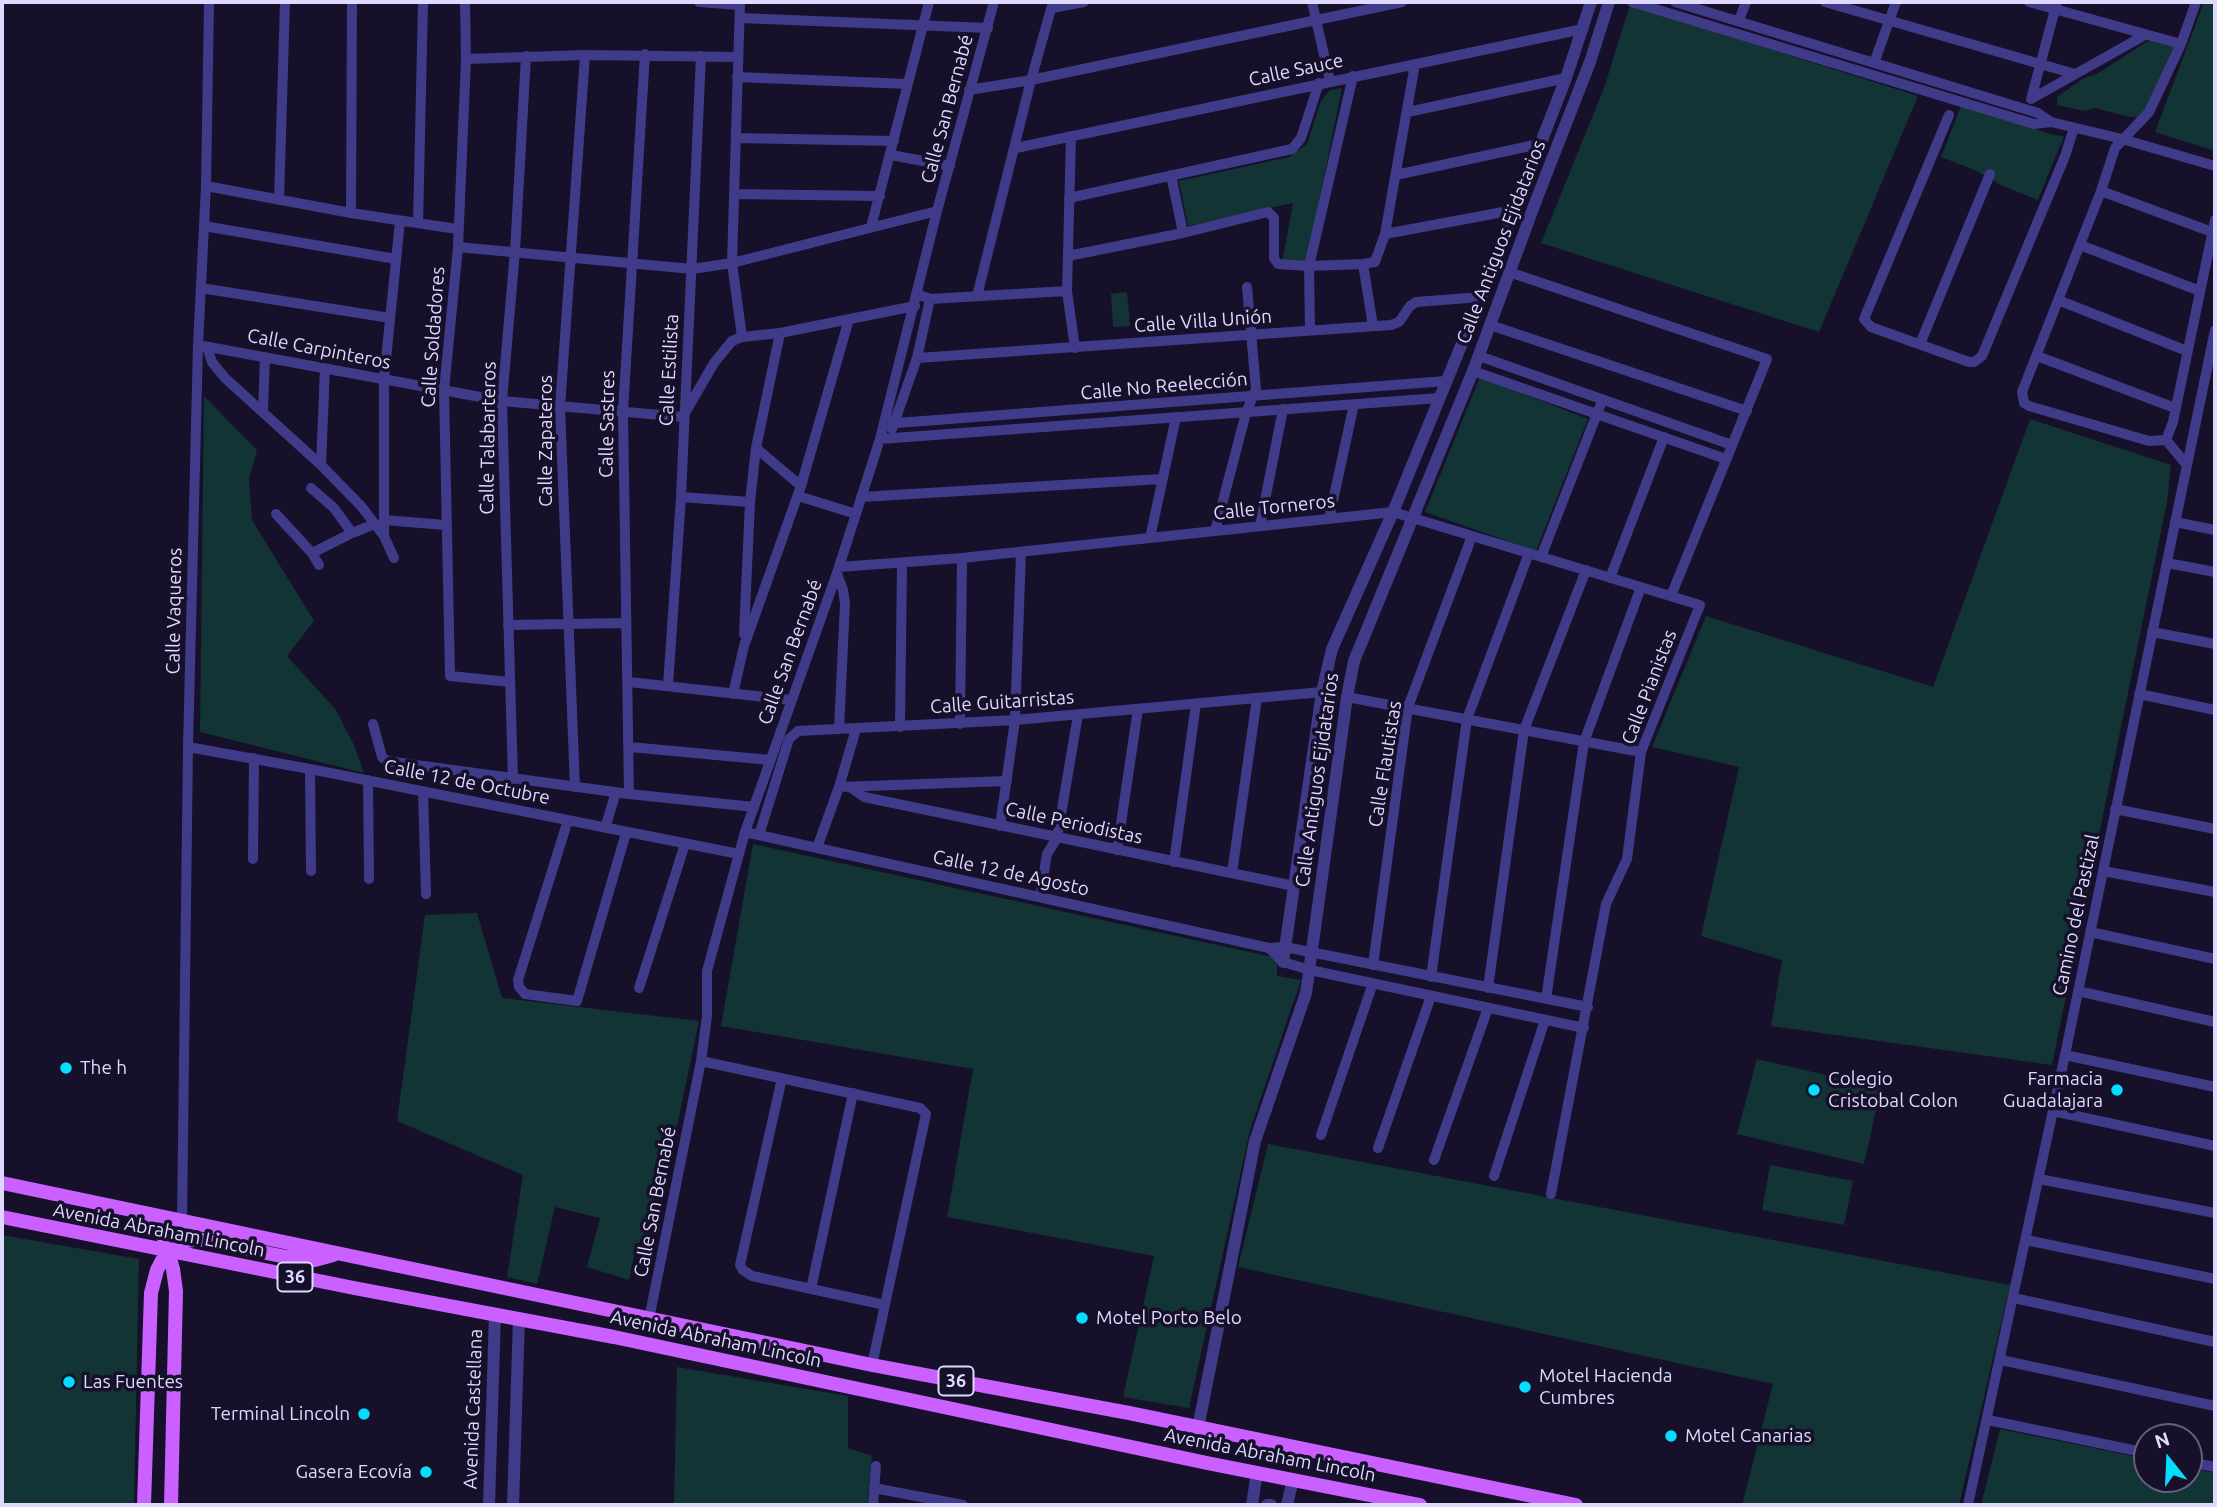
<!DOCTYPE html>
<meta charset="utf-8">
<style>
body{margin:0}
#map{position:relative;width:2217px;height:1507px;overflow:hidden;background:#16102a;font-family:Ubuntu,sans-serif}
canvas{display:block}
.frame{position:absolute;inset:0;border:4px solid #dfd9ff;pointer-events:none}
.north{position:absolute;left:2133px;top:1423px;width:70px;height:70px;box-sizing:border-box;background:#16102a;border:2px solid #66607f;border-radius:50%;rotate:342deg;font-size:19px;font-weight:700;line-height:28px;text-align:center;color:#dfd9ff}
.north::after{content:'';display:block;margin:auto;width:24px;height:32px;background:#05ddff;clip-path:polygon(50% 0,100% 100%,50% 72%,0 100%)}
</style>
<div id="map">
<canvas width="2217" height="1507"></canvas>
<div class="frame"></div>
<div class="north">N</div>
</div>
<script>
const context = document.querySelector('canvas').getContext('2d');
context.lineJoin = 'round';
function fillPath(path, color) { context.fillStyle = color; context.fill(path, 'evenodd'); }
const poly = rows => new Path2D(rows.map(r => 'M' + r).join(''));
function stroke(path, color, width, dash) { context.strokeStyle = color; context.lineWidth = width; context.lineCap = dash ? 'butt' : 'round'; context.setLineDash(dash || []); context.stroke(path); }
function drawText(font, color, halo, rows, align = 'center') {
  context.font = font + ' Ubuntu,sans-serif'; context.lineWidth = 7; context.setLineDash([]); context.textBaseline = 'middle'; context.strokeStyle = halo; context.fillStyle = color; for (const [text, x, y, turn = 0] of rows) {
    context.save(); context.translate(x, y); context.rotate((+turn || 0) * Math.PI / 180); context.textAlign = isNaN(turn) ? turn : align; if (halo) context.strokeText(text, 0, 0); context.fillText(text, 0, 0); context.restore();
  }
}
fillPath(poly([
 [2204,2,2215,2,2215,151,2155,132],
 [1630,5,1918,96,1819,332,1541,243,1604,88],
 [2151,39,2176,46,2158,87,2141,117,2130,117,2095,108,2085,111,2057,105,2057,97,2084,78,2097,74],
 [1342,88,1307,261,1282,263,1293,203,1188,226,1179,181,1289,157,1307,144,1321,101,1330,90],
 [1961,106,2054,135,2064,136,2038,200,2001,185,1977,171,1941,157],
 [1127,292,1130,326,1113,327,1111,294],
 [1480,377,1588,419,1536,551,1425,512],
 [204,396,257,450,249,479,252,520,314,621,287,656,336,710,354,745,364,773,200,732],
 [2030,419,2171,465,2167,502,2052,1065,1771,1026,1782,960,1701,936,1739,767,1652,747,1706,616,1933,687],
 [753,844,1277,958,1277,976,1301,980,1250,1130,1189,1408,1123,1397,1154,1256,947,1217,973,1069,721,1026],
 [477,913,502,998,699,1021,653,1241,637,1243,629,1280,587,1267,600,1218,555,1207,537,1284,507,1277,523,1175,397,1121,425,915],
 [1757,1059,1881,1088,1864,1164,1737,1134],
 [1268,1144,2010,1285,1959,1505,1742,1505,1773,1384,1238,1267],
 [1770,1165,1853,1181,1844,1225,1762,1210],
 [2,1235,139,1259,134,1505,2,1505],
 [677,1367,848,1396,848,1448,872,1456,867,1505,674,1505],
 [2000,1429,2147,1459,2147,1479,2189,1479,2189,1468,2215,1473,2215,1505,1981,1505]
]), '#133434');
stroke(poly([
 [465,2,466,59,458,247,444,390,450,676,510,682],
 [699,2,740,5],
 [740,2,732,263,742,337],
 [1312,2,1330,81],
 [1632,2,2034,124,2051,122,2122,139,2215,166],
 [1675,2,2038,113,2051,122],
 [1825,2,2075,74],
 [2029,2,2181,44],
 [1052,8,1084,2],
 [740,18,988,28],
 [1739,20,1746,2],
 [466,59,585,55,737,57],
 [1874,63,1896,2],
 [737,77,908,84],
 [969,90,1031,80,1402,2],
 [2031,99,2145,35],
 [2031,99,2057,2],
 [1408,112,1566,78],
 [1949,115,1864,319,1871,327,1969,362,1974,362,1982,356,2065,156,2074,128],
 [1071,136,1067,291,1075,348],
 [736,138,894,141],
 [1016,148,1583,29],
 [891,155,950,166],
 [1171,175,1183,233],
 [1396,175,1539,144],
 [206,186,351,213,457,229],
 [2101,191,2212,232],
 [734,194,880,196],
 [1069,198,1292,149,1301,138,1319,83],
 [279,200,285,2],
 [351,213,352,2],
 [418,223,423,2],
 [204,226,396,259],
 [871,227,929,2],
 [1385,234,1514,210],
 [2080,245,2200,291],
 [458,247,692,269,732,263,937,211],
 [1068,256,1183,233,1268,212,1274,218,1274,258,1278,264,1309,266,1363,264,1375,262,1385,234,1415,64],
 [1363,264,1373,326],
 [1509,272,1767,359,1671,596],
 [201,288,390,318],
 [917,294,930,299,1067,291],
 [977,296,1031,80,1053,2],
 [2058,300,2187,351],
 [1490,325,1747,411],
 [1310,330,1309,266,1353,76],
 [1920,344,1990,174],
 [198,345,502,401,683,417],
 [207,347,212,362,225,378,321,465,361,506,384,536,394,558],
 [1479,356,1732,445],
 [2037,356,2175,408],
 [917,358,1391,325,1399,322,1410,306,1416,302,1481,297],
 [1473,371,1726,459],
 [263,411,265,357],
 [685,413,714,363,732,341,742,337,780,333,915,306],
 [884,424,1446,381],
 [892,429,917,358,930,299],
 [880,439,1439,398],
 [2166,440,2149,441,2029,406,2024,403,2022,392,2101,191,2115,148,2149,112,2181,44,2196,2],
 [2166,440,2173,422,2215,220],
 [2166,440,2186,464],
 [756,448,801,486],
 [321,465,325,368],
 [311,488,334,508,352,533],
 [798,496,856,514],
 [681,497,750,502],
 [861,497,1162,479],
 [276,514,312,553,319,565],
 [1329,519,1354,404],
 [384,520,445,525],
 [2175,522,2215,530],
 [1260,526,1283,409],
 [1215,531,1246,413,1256,389,1247,287],
 [384,536,384,379,400,221],
 [1150,538,1176,417],
 [312,553,352,533,375,524],
 [1541,557,1602,401],
 [2167,563,2215,572],
 [839,567,962,558,1393,512,1700,605,1641,752,1627,859,1606,904,1551,1194],
 [837,574,843,590,845,603,839,729],
 [1610,578,1664,437],
 [508,625,626,623],
 [2152,632,2215,644],
 [744,634,750,502,756,448,780,333],
 [629,682,792,700],
 [668,686,681,497,701,56],
 [733,694,744,646,801,486,849,319],
 [2139,694,2215,710],
 [1347,697,1641,752],
 [373,724,382,757,387,761,629,794,754,807],
 [960,724,962,558],
 [900,727,902,564],
 [188,747,310,769,739,854],
 [630,747,770,760],
 [310,769,311,871],
 [513,779,502,401,515,251,526,56],
 [368,780,369,879],
 [575,787,560,407,585,55],
 [839,787,1007,781],
 [850,787,864,797,1294,886],
 [423,791,426,894],
 [629,794,623,411,645,54],
 [2115,809,2215,829],
 [568,820,518,980,519,987,525,994,577,1001,626,833],
 [1000,826,1015,720,1021,552],
 [605,828,616,792],
 [745,832,1269,948,1285,947,1588,1007],
 [759,835,789,739,798,731,1015,720,1322,692],
 [817,848,839,787,856,729],
 [1117,850,1138,709],
 [253,859,254,758],
 [1174,862,1196,704],
 [2103,871,2215,892],
 [1232,873,1257,698],
 [1040,896,1047,854,1057,838,1078,715],
 [2090,932,2215,959],
 [1269,948,1283,962,1310,970,1584,1028],
 [1373,965,1408,707,1472,536],
 [1431,977,1467,719,1529,553],
 [639,988,685,844],
 [1488,988,1524,730,1586,570],
 [2078,991,2215,1022],
 [1546,999,1584,742,1641,587],
 [2065,1055,2215,1087],
 [701,1061,920,1108,926,1114,872,1365],
 [782,1078,740,1265,743,1270,752,1276,885,1305],
 [2053,1111,2215,1146],
 [1321,1135,1373,983],
 [1378,1148,1431,996],
 [1434,1160,1488,1008],
 [1494,1176,1545,1020],
 [2039,1179,2215,1213],
 [182,1221,188,747,198,345,206,186,209,2],
 [2026,1240,2215,1279],
 [811,1289,853,1093],
 [2014,1298,2215,1342],
 [649,1319,701,1061,707,1016,707,971,745,832,837,573,880,439,937,211,994,2],
 [2001,1360,2215,1406],
 [1988,1420,2147,1453],
 [2189,1462,2215,1467],
 [874,1488,963,1505],
 [873,1505,876,1466],
 [1968,1505,2065,1055,2215,330]
]), '#403b89', 10);
stroke(poly([
 [1283,962,1322,692,1332,649,1393,512,1481,297,1566,78,1591,2],
 [1198,1428,1255,1141,1306,993,1347,697,1354,661,1473,371,1537,198,1590,62,1609,2],
 [489,1505,495,1314],
 [513,1505,519,1318],
 [1252,1505,1257,1472],
 [1267,1505,1271,1505],
 [1287,1505,1293,1479]
]), '#403b89', 12);
stroke(poly([
 [2,1183,872,1365,1129,1413,1576,1505],
 [143,1214,161,1233,165,1240,173,1269,176,1291,171,1505],
 [2,1217,354,1288,614,1337,1207,1463,1420,1505],
 [167,1251,181,1242,198,1239,286,1257,315,1260,333,1255],
 [144,1505,151,1293,157,1270,167,1251]
]), '#c960ff', 14);
for (const [x, y, r, color] of [
 [66,1068,7,"#05ddff"],
 [1814,1090,7,"#05ddff"],
 [2117,1090,7,"#05ddff"],
 [1082,1318,7,"#05ddff"],
 [69,1382,7,"#05ddff"],
 [1525,1387,7,"#05ddff"],
 [364,1414,7,"#05ddff"],
 [1671,1436,7,"#05ddff"],
 [426,1472,7,"#05ddff"]
]) { const dot = new Path2D(); dot.arc(x, y, r, 0, 2 * Math.PI); context.fillStyle = color; context.fill(dot); stroke(dot, '#16102a', 2.5); }
for (const [x, y, w] of [
 [295,1277,35],
 [956,1381,35]
]) { const box = new Path2D(); box.roundRect(x - w / 2, y - 14.5, w, 29, 5); context.fillStyle = '#16102a'; context.fill(box); stroke(box, '#dfd9ff', 2); }
drawText('bold 18px', '#dfd9ff', null, [
 ["36",295,1277],
 ["36",956,1381]
]);
drawText('19px', '#dfd9ff', '#16102a', [
 ["Calle Sauce",1296,70,-12],
 ["Calle San Bernabé",947,109,-75],
 ["Calle Antiguos Ejidatarios",1501,242,-69],
 ["Calle Villa Unión",1203,321,-4],
 ["Calle Soldadores",433,337,-86],
 ["Calle Carpinteros",319,349,11],
 ["Calle Estilista",669,370,-87],
 ["Calle No Reelección",1164,386,-5],
 ["Calle Sastres",607,424,-89],
 ["Calle Talabarteros",488,438,-89],
 ["Calle Zapateros",546,441,-90],
 ["Calle Torneros",1274,507,-6],
 ["Calle Vaqueros",174,611,-89],
 ["Calle San Bernabé",790,652,-70],
 ["Calle Pianistas",1649,687,-69],
 ["Calle Guitarristas",1002,702,-4],
 ["Calle Flautistas",1385,764,-81],
 ["Calle Antiguos Ejidatarios",1317,780,-82],
 ["Calle 12 de Octubre",467,782,11],
 ["Calle Periodistas",1074,823,12],
 ["Calle 12 de Agosto",1011,873,12],
 ["Camino del Pastizal",2076,915,-78],
 ["Calle San Bernabé",655,1202,-79],
 ["Avenida Abraham Lincoln",159,1230,11],
 ["Avenida Abraham Lincoln",716,1339,12],
 ["Avenida Castellana",473,1409,-88],
 ["Avenida Abraham Lincoln",1270,1455,11]
]);
drawText('19px', '#dfd9ff', '#16102a', [
 ["The h",80,1068],
 ["Colegio",1828,1079],
 ["Cristobal Colon",1828,1101],
 ["Farmacia",2103,1079,"right"],
 ["Guadalajara",2103,1101,"right"],
 ["Motel Porto Belo",1096,1318],
 ["Motel Hacienda",1539,1376],
 ["Cumbres",1539,1398],
 ["Las Fuentes",83,1382],
 ["Terminal Lincoln",350,1414,"right"],
 ["Motel Canarias",1685,1436],
 ["Gasera Ecovía",412,1472,"right"]
], 'left');
</script>
